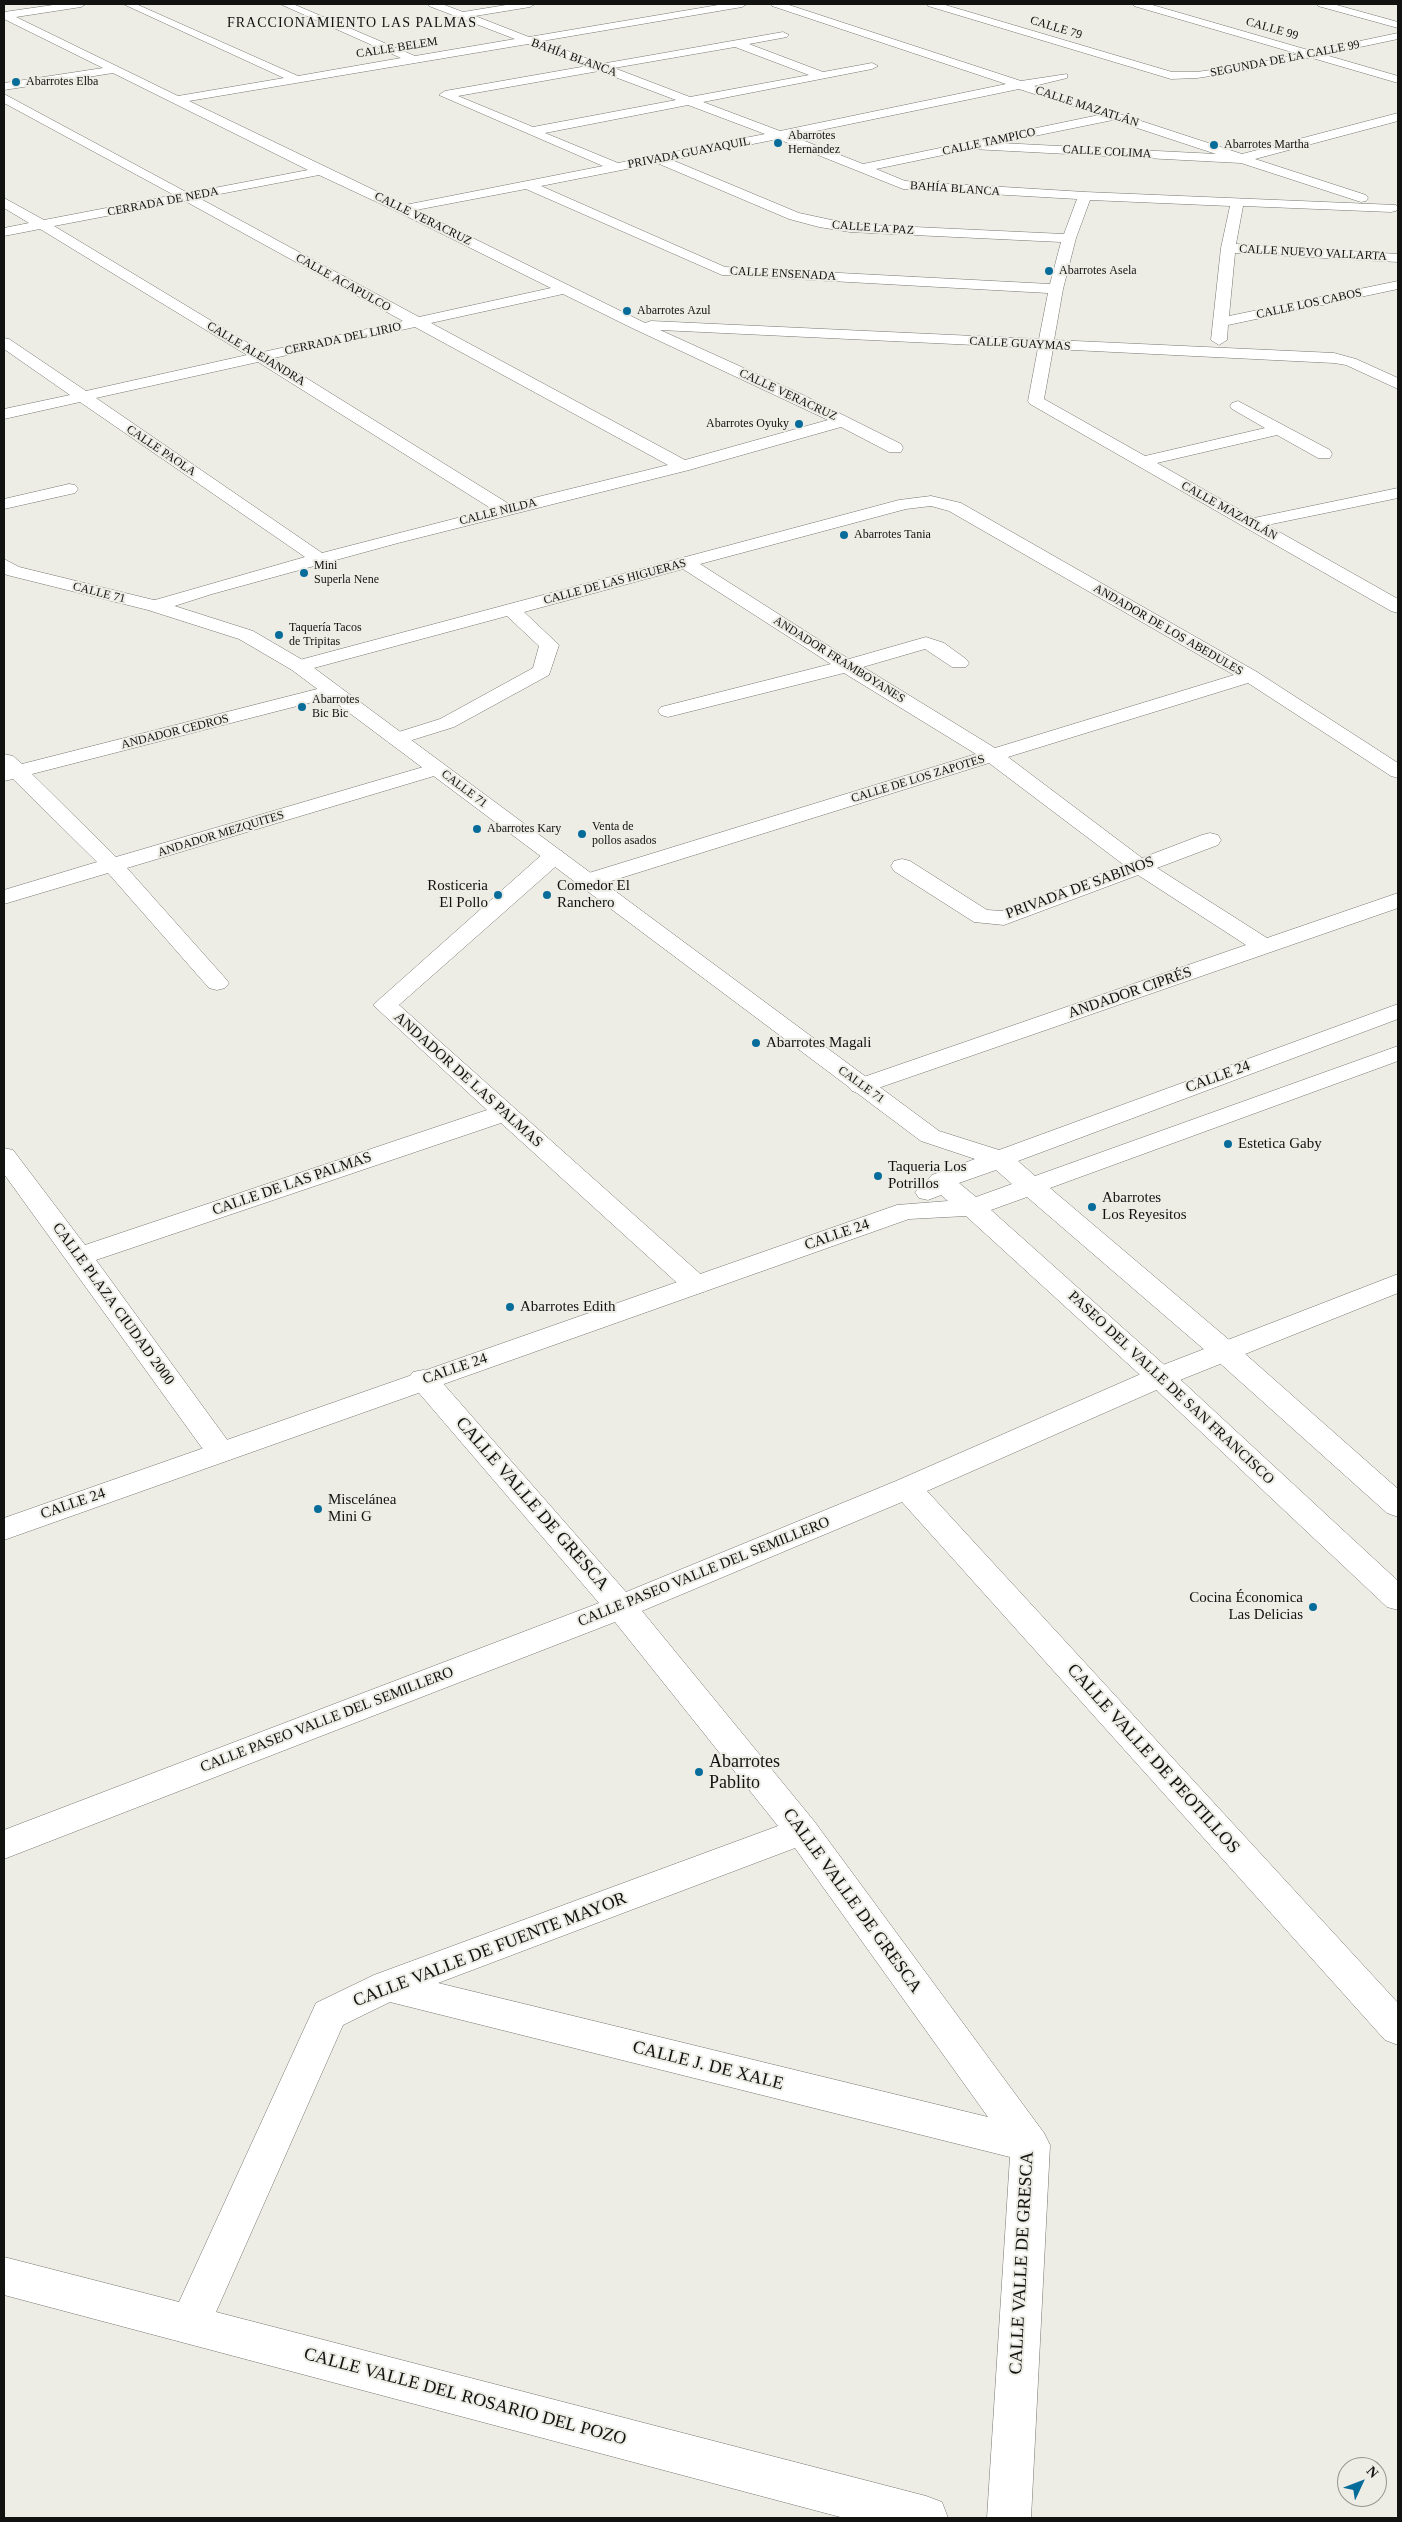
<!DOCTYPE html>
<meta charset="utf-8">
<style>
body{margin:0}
#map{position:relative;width:1402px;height:2522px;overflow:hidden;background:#edede6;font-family:Georgia,serif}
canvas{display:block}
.frame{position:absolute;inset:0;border:5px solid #121210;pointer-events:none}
.north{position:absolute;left:1337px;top:2457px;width:50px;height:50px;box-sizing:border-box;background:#edede6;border:1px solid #959590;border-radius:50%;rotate:47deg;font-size:14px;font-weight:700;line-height:20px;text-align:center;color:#121210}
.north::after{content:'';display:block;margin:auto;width:18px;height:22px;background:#076c9a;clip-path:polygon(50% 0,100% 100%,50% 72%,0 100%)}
</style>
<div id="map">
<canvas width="1402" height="2522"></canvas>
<div class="frame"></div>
<div class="north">N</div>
</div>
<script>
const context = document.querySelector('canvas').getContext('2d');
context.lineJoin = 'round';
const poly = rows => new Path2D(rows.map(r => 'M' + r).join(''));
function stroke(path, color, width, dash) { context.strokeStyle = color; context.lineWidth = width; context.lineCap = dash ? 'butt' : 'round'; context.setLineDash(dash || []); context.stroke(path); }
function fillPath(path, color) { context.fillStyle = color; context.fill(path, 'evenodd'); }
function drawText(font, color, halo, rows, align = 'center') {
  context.font = font + ' Georgia,serif'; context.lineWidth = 4; context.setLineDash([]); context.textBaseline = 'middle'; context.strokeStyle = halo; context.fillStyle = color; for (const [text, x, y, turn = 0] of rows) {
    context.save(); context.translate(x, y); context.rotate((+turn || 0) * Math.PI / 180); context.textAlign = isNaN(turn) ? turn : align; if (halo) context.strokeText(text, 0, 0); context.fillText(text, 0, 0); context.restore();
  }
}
const street = poly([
 [60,4,86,4,81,7,16,17,178,96,284,78,123,4,136,4,298,76,401,58,280,4,293,4,415,56,515,39,429,6,428,4,442,4,463,12,512,4,535,4,530,7,475,16,529,37,724,4,747,4,742,7,542,41,601,64,783,32,789,35,787,37,749,44,823,72,872,63,878,66,872,69,703,102,780,131,1006,84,772,6,771,4,786,4,1021,81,1067,74,1067,78,1034,86,1242,154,1398,113,1398,121,1255,159,1366,195,1368,198,1366,201,1361,202,1241,163,972,149,876,169,905,181,1085,192,1396,205,1398,208,1396,211,1391,212,1243,206,1236,244,1398,254,1398,262,1235,253,1229,316,1398,281,1398,289,1228,325,1227,340,1219,345,1211,340,1221,248,1230,206,1090,200,1076,238,1063,289,1054,340,1334,353,1356,359,1398,378,1398,389,1346,365,1334,363,1053,349,1044,399,1145,456,1265,428,1232,409,1230,406,1232,403,1238,401,1330,450,1332,454,1330,458,1318,458,1277,435,1157,463,1254,518,1398,488,1398,498,1267,525,1398,599,1398,613,1391,611,1030,404,1028,401,1038,348,660,330,801,394,901,444,903,448,901,452,889,452,841,427,689,470,398,543,212,594,162,610,148,610,146,606,148,602,305,557,80,402,4,419,4,409,70,395,4,349,4,338,9,339,86,391,247,355,40,229,4,236,4,228,29,223,4,208,4,198,44,220,174,195,4,103,4,94,188,193,308,170,113,73,4,90,4,83,103,68,4,19,4,12,60,4],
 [528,44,587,66,445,91,439,95,603,166,405,205,189,101,528,44],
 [735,47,809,75,690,97,614,68,735,47],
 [599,71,676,100,533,127,458,96,599,71],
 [1019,89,1099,115,863,164,792,136,1019,89],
 [688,105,765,134,618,163,545,133,688,105],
 [1113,120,1216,154,1000,143,1113,120],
 [778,139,903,189,1077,199,1064,234,850,224,799,213,672,160,778,139],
 [657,163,789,219,819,227,850,232,1061,242,1050,284,725,267,541,186,657,163],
 [319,175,398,212,551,288,419,317,199,198,319,175],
 [526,189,722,275,1048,293,1039,339,651,321,645,323,416,210,526,189],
 [185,201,403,321,263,352,54,226,185,201],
 [563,294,632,328,828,420,685,460,431,323,563,294],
 [415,327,668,465,509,504,274,358,415,327],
 [258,362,492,509,322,553,96,398,258,362],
 [927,4,942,4,1172,72,1197,72,1251,64,1398,33,1398,39,1251,70,1197,78,1171,79,928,6,927,4],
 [1317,4,1333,4,1398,22,1398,28,1318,6,1317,4],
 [69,484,75,485,78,489,75,493,4,509,4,499,69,484],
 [931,496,961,503,1257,672,1398,763,1398,778,1391,776,1248,683,1008,757,1142,858,1202,835,1210,833,1218,835,1221,840,1218,845,1157,868,1267,938,1398,893,1398,908,861,1094,852,1091,848,1086,852,1081,1246,945,1138,875,1004,925,974,922,894,871,891,866,894,861,902,859,910,861,987,910,1002,911,1124,865,989,763,595,886,587,888,579,886,576,881,579,876,976,754,844,673,668,717,661,715,658,711,661,707,831,664,683,569,524,612,559,645,549,675,454,727,396,745,389,743,386,739,389,735,440,719,533,668,539,646,507,616,299,672,292,670,289,666,292,662,899,500,931,496],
 [931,506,949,511,1234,675,995,748,863,667,925,649,952,667,966,667,969,663,966,659,944,643,926,637,849,659,700,564,906,509,931,506],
 [333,685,340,687,343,691,340,695,32,774,116,857,430,765,437,763,444,765,447,769,444,773,127,868,225,978,229,983,225,988,217,990,209,988,108,873,4,904,4,890,97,862,13,779,4,781,4,754,13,756,22,764,333,685],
 [554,849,562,851,565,856,562,861,399,1005,706,1279,710,1285,706,1291,696,1294,686,1291,501,1123,96,1260,236,1452,232,1459,221,1462,210,1459,4,1174,4,1148,13,1150,85,1245,487,1110,373,1005,546,851,554,849],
 [1398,1274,1398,1293,1170,1384,927,1491,1398,2003,1398,2045,1385,2040,902,1502,642,1611,814,1821,1044,2133,1050,2145,1031,2518,987,2518,1010,2157,390,2002,343,2025,216,2312,926,2496,942,2502,948,2518,844,2518,4,2295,4,2257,179,2302,316,2003,374,1975,778,1826,615,1622,4,1859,4,1830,599,1603,413,1386,408,1379,413,1372,423,1370,433,1372,626,1592,896,1481,1150,1370,1398,1274],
 [795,1848,988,2117,438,1983,795,1848]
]);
const secondary = poly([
 [1133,4,1149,4,1398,76,1398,83,1134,6,1133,4],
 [4,559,19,567,162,602,253,631,306,662,939,1131,999,1150,1398,1004,1398,1019,1018,1161,1035,1176,1398,1046,1398,1061,1050,1188,1234,1344,1398,1489,1398,1517,1387,1513,1214,1358,1027,1197,991,1210,1170,1370,1398,1581,1398,1610,1387,1607,1150,1384,966,1216,909,1219,4,1540,4,1518,897,1205,948,1201,941,1195,928,1200,919,1198,915,1192,932,1175,975,1159,921,1141,292,670,239,639,148,610,7,575,4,573,4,559],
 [996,1170,1012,1184,976,1197,959,1183,996,1170]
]);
stroke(street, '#777670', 1);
stroke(secondary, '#777670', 1);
fillPath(street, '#fff');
fillPath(secondary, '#fff');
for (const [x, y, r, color] of [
 [16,82,5,"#076c9a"],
 [778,143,5,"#076c9a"],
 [1214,145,5,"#076c9a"],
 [1049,271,5,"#076c9a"],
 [627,311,5,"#076c9a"],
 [799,424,5,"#076c9a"],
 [844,535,5,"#076c9a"],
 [304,573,5,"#076c9a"],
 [279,635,5,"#076c9a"],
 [302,707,5,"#076c9a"],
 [477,829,5,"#076c9a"],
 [582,834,5,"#076c9a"],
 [498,895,5,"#076c9a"],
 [547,895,5,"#076c9a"],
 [756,1043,5,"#076c9a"],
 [1228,1144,5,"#076c9a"],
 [878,1176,5,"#076c9a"],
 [1092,1207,5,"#076c9a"],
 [510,1307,5,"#076c9a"],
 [318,1509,5,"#076c9a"],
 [1313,1607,5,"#076c9a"],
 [699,1772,5,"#076c9a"]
]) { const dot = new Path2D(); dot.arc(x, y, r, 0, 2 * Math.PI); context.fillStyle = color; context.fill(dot); stroke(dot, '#edede6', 2); }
drawText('12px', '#121210', '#edede6', [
 ["CALLE 79",1056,28,17],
 ["CALLE 99",1272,29,16],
 ["CALLE BELEM",397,48,-9],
 ["BAHÍA BLANCA",574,58,20],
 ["SEGUNDA DE LA CALLE 99",1285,59,-11],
 ["CALLE MAZATLÁN",1087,107,18],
 ["CALLE TAMPICO",989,142,-12],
 ["CALLE COLIMA",1107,152,3],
 ["PRIVADA GUAYAQUIL",689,153,-11],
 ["BAHÍA BLANCA",955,189,4],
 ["CERRADA DE NEDA",163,202,-11],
 ["CALLE VERACRUZ",423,219,26],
 ["CALLE LA PAZ",873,228,4],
 ["CALLE NUEVO VALLARTA",1313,253,3],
 ["CALLE ENSENADA",783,274,3],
 ["CALLE ACAPULCO",343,283,29],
 ["CALLE LOS CABOS",1309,304,-12],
 ["CERRADA DEL LIRIO",343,339,-12],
 ["CALLE GUAYMAS",1020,344,3],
 ["CALLE ALEJANDRA",256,354,31],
 ["CALLE VERACRUZ",788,395,25],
 ["CALLE PAOLA",161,451,34],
 ["CALLE MAZATLÁN",1229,511,29],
 ["CALLE NILDA",498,512,-14],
 ["CALLE DE LAS HIGUERAS",615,582,-15],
 ["CALLE 71",99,593,14],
 ["ANDADOR DE LOS ABEDULES",1168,630,30],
 ["ANDADOR FRAMBOYANES",839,660,32],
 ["ANDADOR CEDROS",175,732,-14],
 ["CALLE DE LOS ZAPOTES",918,779,-17],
 ["CALLE 71",464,789,37],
 ["ANDADOR MEZQUITES",221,834,-17],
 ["CALLE 71",861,1085,36]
]);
drawText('12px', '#121210', '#edede6', [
 ["Abarrotes Elba",26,82],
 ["Abarrotes",788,136],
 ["Hernandez",788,150],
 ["Abarrotes Martha",1224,145],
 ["Abarrotes Asela",1059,271],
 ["Abarrotes Azul",637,311],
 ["Abarrotes Oyuky",789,424,"right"],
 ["Abarrotes Tania",854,535],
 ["Mini",314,566],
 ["Superla Nene",314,580],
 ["Taquería Tacos",289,628],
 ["de Tripitas",289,642],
 ["Abarrotes",312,700],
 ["Bic Bic",312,714],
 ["Venta de",592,827],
 ["pollos asados",592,841],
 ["Abarrotes Kary",487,829]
], 'left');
context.letterSpacing = '1px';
drawText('14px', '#121210', '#edede6', [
 ["FRACCIONAMIENTO LAS PALMAS",352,23]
]);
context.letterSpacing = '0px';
drawText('15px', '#121210', '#edede6', [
 ["Rosticeria",488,886,"right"],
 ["El Pollo",488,903,"right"],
 ["Comedor El",557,886],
 ["Ranchero",557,903],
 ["Abarrotes Magali",766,1043],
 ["Estetica Gaby",1238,1144],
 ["Taqueria Los",888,1167],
 ["Potrillos",888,1184],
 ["Abarrotes",1102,1198],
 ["Los Reyesitos",1102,1215],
 ["Abarrotes Edith",520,1307],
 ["Miscelánea",328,1500],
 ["Mini G",328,1517],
 ["Cocina Économica",1303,1598,"right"],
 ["Las Delicias",1303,1615,"right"]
], 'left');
drawText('15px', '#121210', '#edede6', [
 ["PRIVADA DE SABINOS",1080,888,-20],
 ["ANDADOR CIPRÉS",1130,993,-19],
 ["CALLE 24",1218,1077,-20],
 ["ANDADOR DE LAS PALMAS",468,1080,42],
 ["CALLE DE LAS PALMAS",292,1184,-19],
 ["CALLE 24",837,1235,-19],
 ["CALLE PLAZA CIUDAD 2000",113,1304,54],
 ["CALLE 24",455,1369,-19],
 ["PASEO DEL VALLE DE SAN FRANCISCO",1171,1388,43],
 ["CALLE 24",73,1504,-19],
 ["CALLE PASEO VALLE DEL SEMILLERO",704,1572,-22],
 ["CALLE PASEO VALLE DEL SEMILLERO",327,1720,-21]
]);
drawText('18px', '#121210', '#edede6', [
 ["CALLE VALLE DE GRESCA",532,1504,49],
 ["CALLE VALLE DE PEOTILLOS",1153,1759,48],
 ["CALLE VALLE DE GRESCA",852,1901,54],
 ["CALLE VALLE DE FUENTE MAYOR",490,1950,-21],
 ["CALLE J. DE XALE",708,2066,14],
 ["CALLE VALLE DE GRESCA",1022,2263,-87],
 ["CALLE VALLE DEL ROSARIO DEL POZO",465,2397,15]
]);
drawText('18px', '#121210', '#edede6', [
 ["Abarrotes",709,1762],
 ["Pablito",709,1783]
], 'left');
</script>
